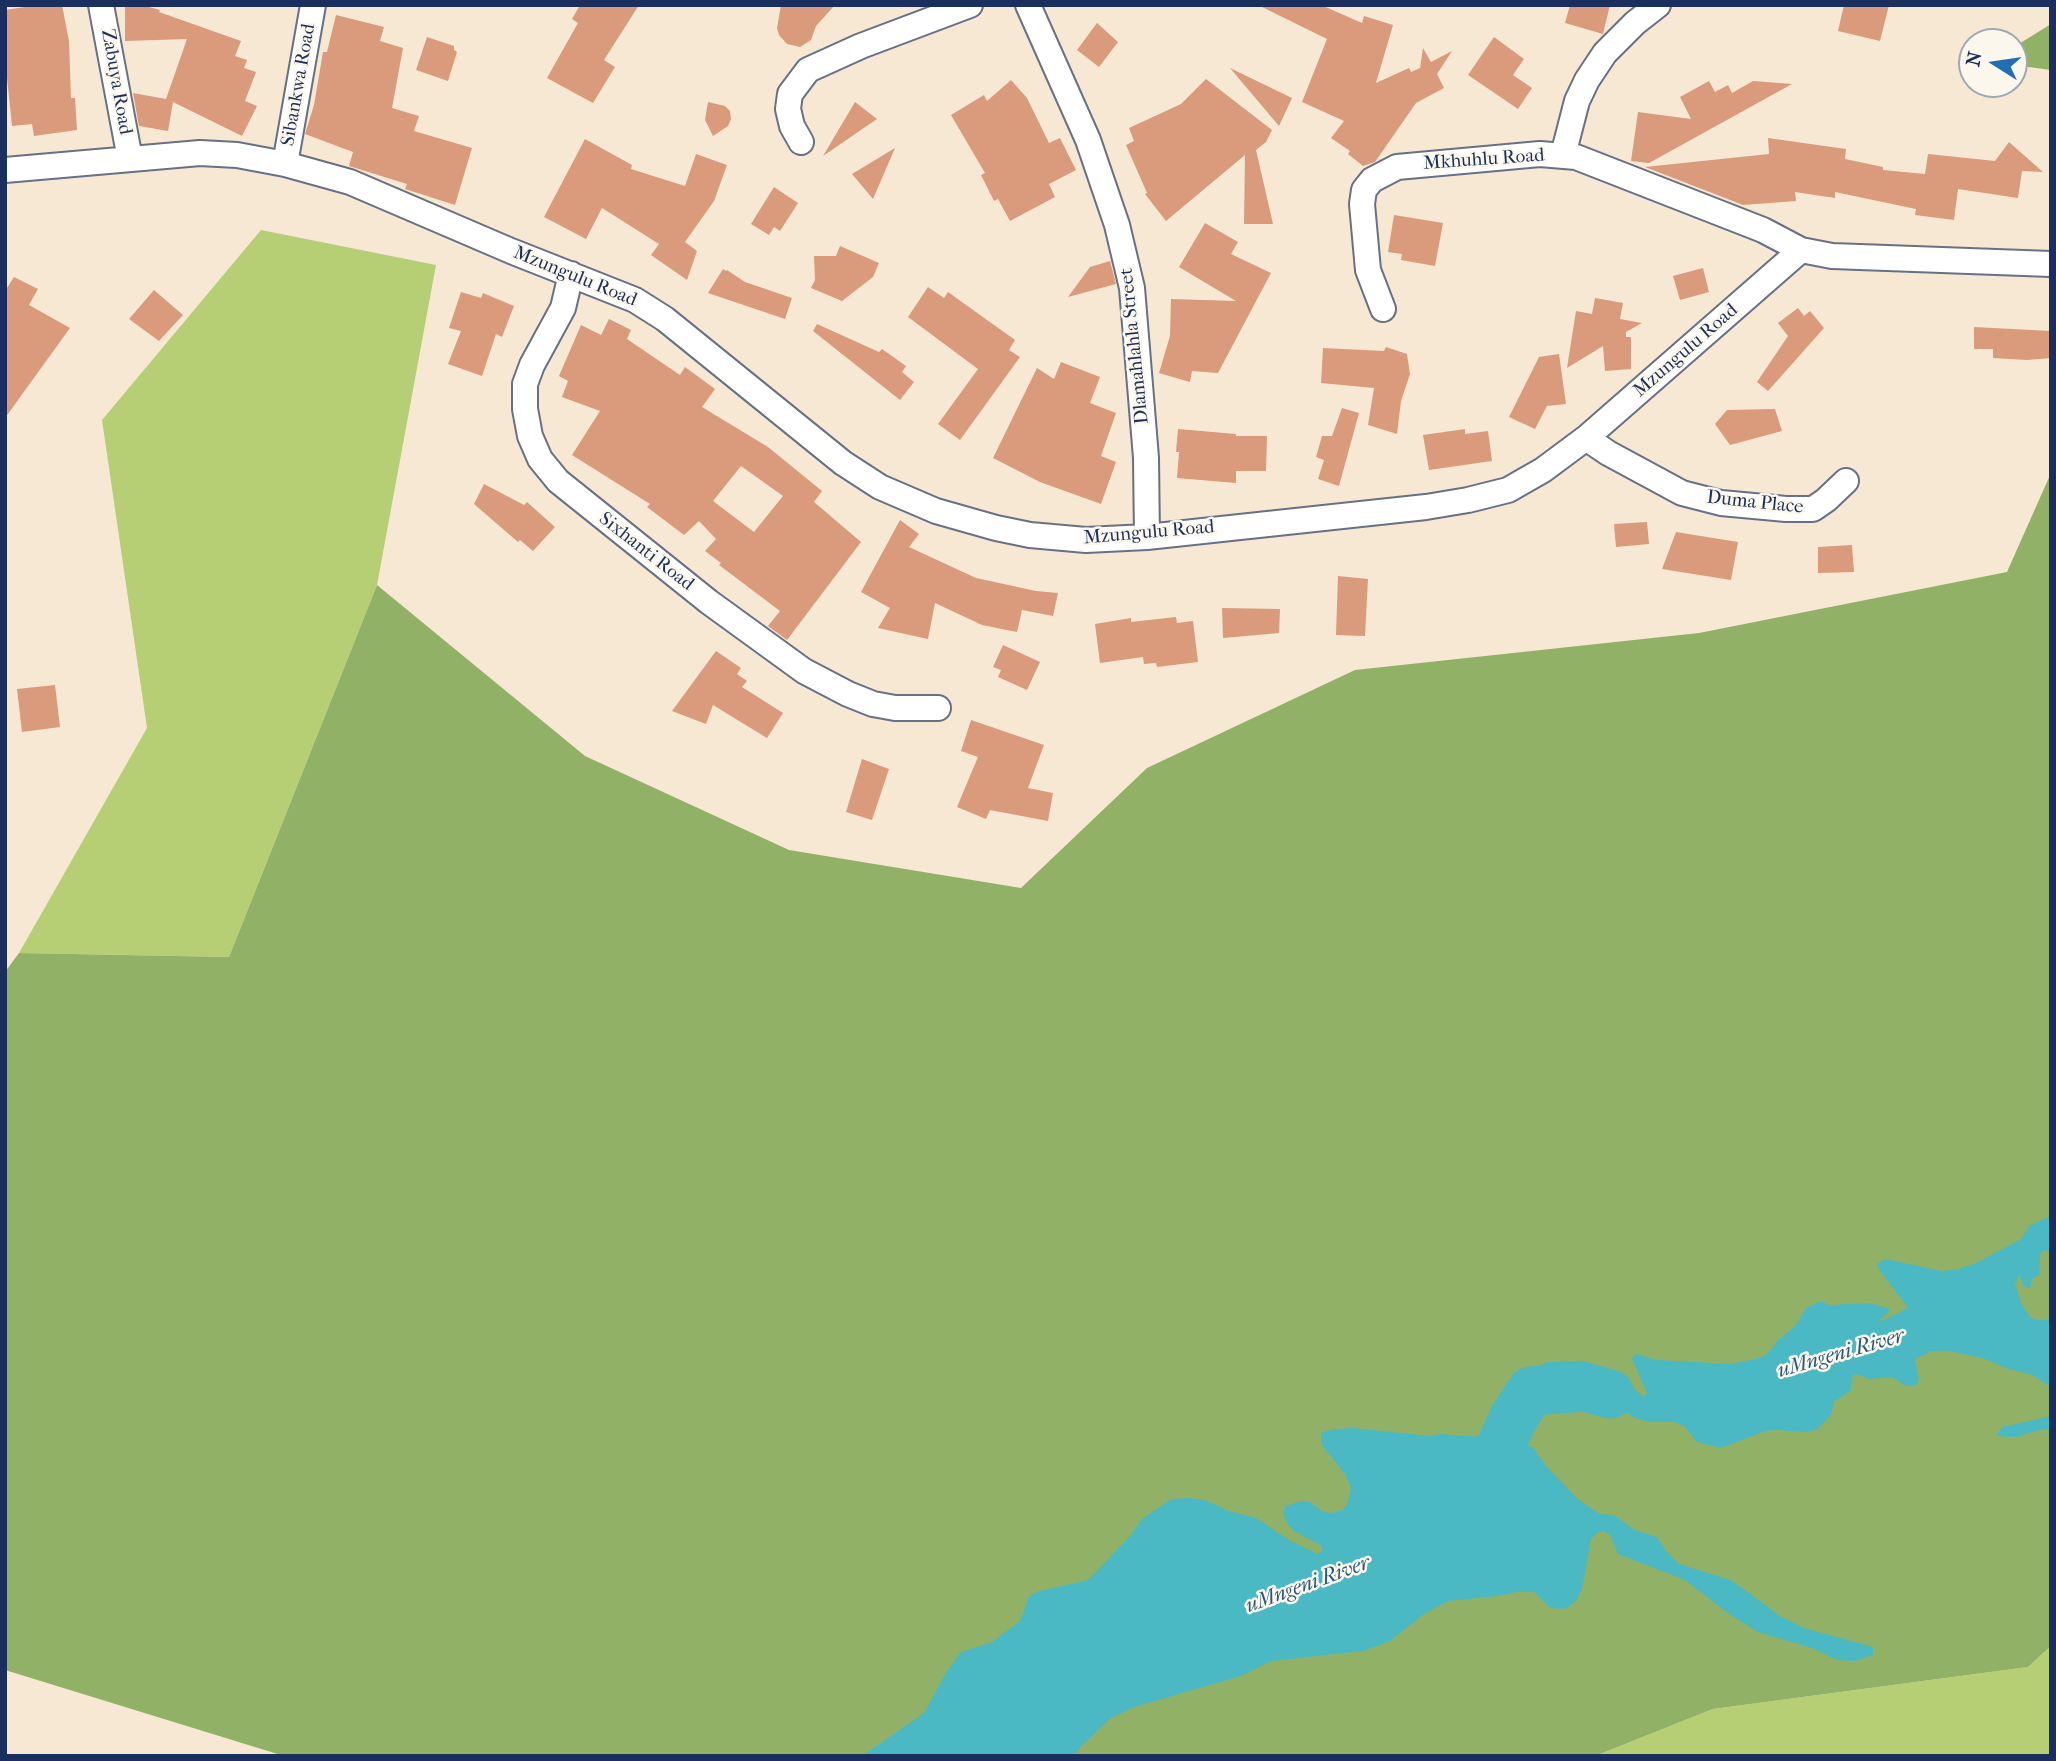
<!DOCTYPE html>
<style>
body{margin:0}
#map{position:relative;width:2056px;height:1761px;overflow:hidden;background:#f6e8d2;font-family:"IM FELL French Canon",serif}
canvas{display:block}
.frame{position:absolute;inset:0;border:7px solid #1b2f5e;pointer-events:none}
.north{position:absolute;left:1958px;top:28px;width:70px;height:70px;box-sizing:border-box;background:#fbf7ec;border:2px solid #a1a7b3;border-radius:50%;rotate:282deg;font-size:19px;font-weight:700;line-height:28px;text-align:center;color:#1b2f5e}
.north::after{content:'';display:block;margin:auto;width:24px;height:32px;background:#1f6fb2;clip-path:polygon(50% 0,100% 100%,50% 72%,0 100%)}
</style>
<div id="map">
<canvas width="2056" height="1761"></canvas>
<div class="frame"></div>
<div class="north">N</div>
</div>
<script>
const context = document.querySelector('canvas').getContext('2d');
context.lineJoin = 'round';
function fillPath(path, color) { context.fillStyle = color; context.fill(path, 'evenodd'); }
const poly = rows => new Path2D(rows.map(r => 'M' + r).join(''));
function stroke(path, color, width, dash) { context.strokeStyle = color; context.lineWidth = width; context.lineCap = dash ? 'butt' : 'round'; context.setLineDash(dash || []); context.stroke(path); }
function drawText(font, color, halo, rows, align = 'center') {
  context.font = font + ' "IM FELL French Canon",serif'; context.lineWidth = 5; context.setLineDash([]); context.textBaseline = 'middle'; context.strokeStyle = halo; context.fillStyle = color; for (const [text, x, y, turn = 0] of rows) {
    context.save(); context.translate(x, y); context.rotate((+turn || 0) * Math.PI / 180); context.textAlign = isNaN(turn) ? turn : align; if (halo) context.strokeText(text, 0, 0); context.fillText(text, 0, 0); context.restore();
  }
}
fillPath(poly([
 [261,230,436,265,377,585,229,957,19,953,147,728,102,420],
 [2051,1646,2051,1756,1595,1756,1713,1709,2028,1667]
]), '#b7cf74');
fillPath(poly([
 [2051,24,2051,70,2014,65,2014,47],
 [2051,473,2051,1646,2028,1667,1713,1709,1595,1756,284,1756,5,1670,5,972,19,953,229,957,377,585,585,756,789,850,1021,888,1147,768,1355,670,1699,633,2007,572]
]), '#91b266');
fillPath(poly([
 [2051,1216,2051,1252,2044,1250,2040,1255,2039,1275,2032,1279,2030,1289,2024,1286,2019,1275,2015,1284,2022,1305,2030,1317,2039,1321,2051,1320,2051,1387,2032,1375,2006,1368,1981,1356,1964,1343,1952,1338,1930,1336,1879,1270,1877,1264,1885,1259,1942,1271,1958,1269,1976,1263,2021,1239,2030,1225],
 [1820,1301,1830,1305,1869,1303,1890,1309,1885,1316,1874,1323,1891,1335,1908,1336,1917,1343,1919,1350,1915,1361,1919,1379,1916,1385,1906,1386,1892,1377,1869,1379,1853,1372,1851,1390,1834,1402,1831,1415,1816,1430,1803,1432,1777,1430,1765,1431,1721,1448,1697,1442,1684,1426,1674,1422,1649,1422,1635,1418,1609,1402,1587,1393,1561,1396,1551,1393,1543,1390,1537,1378,1540,1366,1547,1362,1584,1361,1611,1370,1644,1397,1647,1393,1632,1359,1635,1354,1658,1360,1731,1364,1763,1357,1774,1347,1776,1342,1796,1325,1806,1308],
 [2051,1416,2051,1430,2043,1429,2015,1437,1996,1436,2002,1427],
 [1353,1428,1430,1436,1440,1434,1482,1437,1513,1447,1526,1445,1533,1447,1546,1466,1579,1500,1600,1514,1614,1515,1635,1530,1657,1537,1667,1552,1679,1564,1731,1580,1780,1616,1804,1628,1873,1647,1873,1655,1855,1661,1837,1660,1815,1649,1758,1632,1729,1614,1685,1580,1618,1554,1610,1535,1604,1531,1598,1532,1591,1539,1582,1589,1576,1601,1565,1609,1550,1608,1534,1592,1517,1592,1497,1596,1448,1601,1424,1614,1390,1641,1363,1651,1271,1661,1241,1676,1134,1707,1111,1718,1081,1746,1074,1756,862,1756,924,1713,947,1671,961,1652,992,1642,1020,1621,1029,1596,1039,1591,1088,1580,1130,1536,1142,1519,1171,1499,1190,1498,1205,1500,1229,1511,1256,1518,1289,1540,1317,1554,1321,1552,1322,1548,1320,1545,1294,1531,1287,1523,1283,1513,1286,1506,1301,1501,1310,1502,1322,1511,1331,1513,1342,1510,1347,1505,1351,1488,1345,1474,1321,1444,1321,1433,1333,1429]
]), '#4ab9c3');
stroke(poly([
 [1845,1352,1893,1343,1924,1327,1948,1326,1988,1334,2011,1343,2051,1345],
 [1469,1501,1501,1445,1514,1417,1531,1391,1585,1387,1610,1394]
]), '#4ab9c3', 49);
fillPath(poly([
 [38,5,62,5,69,41,71,98,75,98,77,130,34,136,32,124,12,126,5,58,5,10],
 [125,5,142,5,160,10,159,12,241,41,235,56,247,60,244,68,256,72,245,101,257,106,242,136,173,102,168,131,139,126,133,93,166,99,187,39,125,41],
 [580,5,639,5,604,60,615,67,593,103,547,78,578,23,572,19],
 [781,5,835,5,816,26,811,40,800,47,787,44,779,35,777,28],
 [1258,5,1321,5,1362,23,1364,16,1393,25,1376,83,1409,68,1411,72,1420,68,1423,48,1431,62,1452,51,1437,74,1444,88,1416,103,1375,162,1363,166,1348,154,1350,151,1331,138,1344,121,1302,102,1327,39],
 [1570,5,1610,5,1603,34,1565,23],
 [1844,5,1889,5,1880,41,1838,31],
 [336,15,384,27,380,41,403,48,392,108,419,116,414,131,472,148,455,205,405,189,407,184,349,166,353,152,305,134,314,105,323,52,327,52],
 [1097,23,1118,42,1099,67,1077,50],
 [427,37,454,46,454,50,457,52,448,81,416,70],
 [1494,37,1524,59,1513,75,1532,88,1518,109,1468,75],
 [1230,68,1292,98,1279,126],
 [1206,79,1272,130,1266,142,1256,150,1273,224,1244,224,1245,155,1166,221,1145,194,1147,193,1126,145,1134,141,1129,128,1181,104],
 [1011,80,1027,98,1049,143,1060,138,1076,170,1049,184,1055,197,1010,221,998,199,994,201,981,175,985,173,951,115,984,95,987,101],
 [1709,81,1715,92,1728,85,1732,93,1753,81,1792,84,1649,163,1631,161,1638,112,1691,119,1680,97],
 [708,102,725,106,730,111,731,119,728,126,713,136,705,120],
 [855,102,877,119,823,156],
 [1768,138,1846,149,1845,159,1883,167,1883,170,1925,174,1928,154,1995,161,2009,142,2043,172,2022,171,2018,198,1958,189,1954,220,1915,215,1916,209,1835,192,1835,198,1795,192,1796,201,1743,205,1645,167,1769,154],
 [585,139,632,165,631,169,685,186,696,154,727,165,714,201,685,242,697,251,687,280,651,255,659,244,602,208,586,239,544,217],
 [895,148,873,199,852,174],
 [774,187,798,203,780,231,774,227,769,235,751,224],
 [1394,215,1443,223,1435,266,1401,260,1402,254,1388,252],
 [1205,223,1238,242,1231,254,1271,273,1218,373,1192,371,1190,382,1159,373,1170,336,1171,299,1236,301,1179,267],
 [840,246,879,263,873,277,842,301,811,288,815,280,814,256,836,256],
 [1110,261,1116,284,1068,297,1090,267],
 [1703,268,1709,292,1680,300,1673,276],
 [723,269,726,271,727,270,745,282,792,298,785,319,708,293],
 [14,277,38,289,29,305,70,328,5,418,5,291],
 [928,287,944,298,948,292,1015,340,1009,350,1020,357,960,440,938,424,978,369,908,317],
 [154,290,183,315,159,341,129,319],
 [461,292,481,298,483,293,514,306,502,337,496,334,482,376,448,364,461,331,449,328],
 [1595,298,1623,303,1620,319,1642,323,1626,332,1626,337,1631,337,1631,369,1605,371,1603,346,1567,368,1576,311,1592,314],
 [1798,308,1804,316,1810,311,1824,328,1768,391,1757,382,1788,336,1778,323],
 [609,319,631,330,627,339,680,375,685,367,715,389,702,407,768,447,822,491,814,502,861,542,787,640,768,626,780,611,719,565,721,563,705,551,716,539,699,521,684,535,647,507,650,504,572,455,600,411,562,397,568,381,559,376,581,325,601,335],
 [741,466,783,496,754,532,713,501],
 [817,324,879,352,882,349,906,366,902,372,914,382,900,400,813,331],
 [1974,327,2051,331,2051,358,2027,360,1993,358,1993,349,1974,349],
 [1386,347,1407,354,1410,374,1401,401,1397,434,1368,425,1374,388,1321,383,1323,348,1384,351],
 [1559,354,1566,404,1547,406,1535,429,1509,417,1539,357],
 [1061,362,1100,377,1090,403,1116,413,1101,456,1116,462,1101,504,1040,482,993,458,1037,368,1054,379],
 [1342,408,1359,413,1339,486,1318,479,1324,460,1316,457,1322,436,1332,436],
 [1775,409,1782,431,1730,445,1715,424,1727,410],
 [1178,429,1236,434,1236,436,1267,436,1266,471,1236,471,1236,483,1177,478,1179,452,1176,452],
 [1465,429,1465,434,1488,431,1492,461,1429,470,1423,435],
 [484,484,524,505,527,502,555,527,533,551,520,540,518,542,474,504],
 [900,520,919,534,909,547,976,578,1036,591,1058,593,1053,616,1022,610,1017,632,982,625,935,603,928,639,878,628,890,608,861,592],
 [1647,522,1649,544,1616,547,1614,524],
 [1676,532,1738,542,1731,580,1662,569],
 [1852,545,1854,572,1818,573,1818,547],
 [1338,576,1368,579,1365,636,1336,635],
 [1222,608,1280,609,1279,633,1223,638],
 [1176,617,1177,623,1193,621,1198,662,1157,667,1156,663,1144,664,1143,657,1100,663,1095,624,1131,618,1131,622],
 [1003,645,1040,662,1027,690,998,677,1001,670,993,667],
 [716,651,741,668,737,674,747,681,742,687,783,713,767,738,713,705,706,724,672,711],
 [55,685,60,727,22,732,17,689],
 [971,720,1044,745,1028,788,1053,793,1048,821,990,810,986,819,957,807,978,757,961,751],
 [862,759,889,769,872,820,846,812]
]), '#da9a7c');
const minor = poly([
 [101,5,130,159],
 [1028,5,1088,140,1117,225,1132,288,1146,458,1147,537],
 [801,142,792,126,788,109,790,94,808,70,861,46,970,5],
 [1563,155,1577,101,1587,80,1605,53,1635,23,1658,5],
 [285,164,313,5],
 [5,170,200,153,237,155,285,164,350,182,511,251,635,300,665,319,843,463,880,487,936,511,996,528,1030,535,1086,540,1147,537,1426,507,1468,500,1508,490,1543,470,1586,438,1801,250,1832,256,2051,264],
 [571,274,563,308,532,365,525,384,525,409,530,436,540,459,558,481,709,602,804,671,848,694,873,704,895,708,938,708],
 [1383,309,1368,270,1362,204,1364,190,1372,180,1397,167,1540,154,1576,157,1763,230,1801,250],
 [1586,438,1608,453,1682,493,1721,503,1786,509,1813,509,1826,500,1846,481]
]);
stroke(minor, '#687087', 28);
stroke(minor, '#fff', 24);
drawText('19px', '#1b2f5e', '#fbf7ec', [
 ["Zabuya Road",116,82,80],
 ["Sibankwa Road",299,85,-80],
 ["Mkhuhlu Road",1484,160,-4],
 ["Mzungulu Road",575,277,22],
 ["Dlamahlahla Street",1135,346,-96],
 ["Mzungulu Road",1686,351,-41],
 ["Duma Place",1755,503,6],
 ["Mzungulu Road",1149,533,-5],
 ["Sixhanti Road",646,552,38]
]);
drawText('italic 21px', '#29587c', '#fbf7ec', [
 ["uMngeni River",1841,1354,-16],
 ["uMngeni River",1308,1585,-20]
]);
</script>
